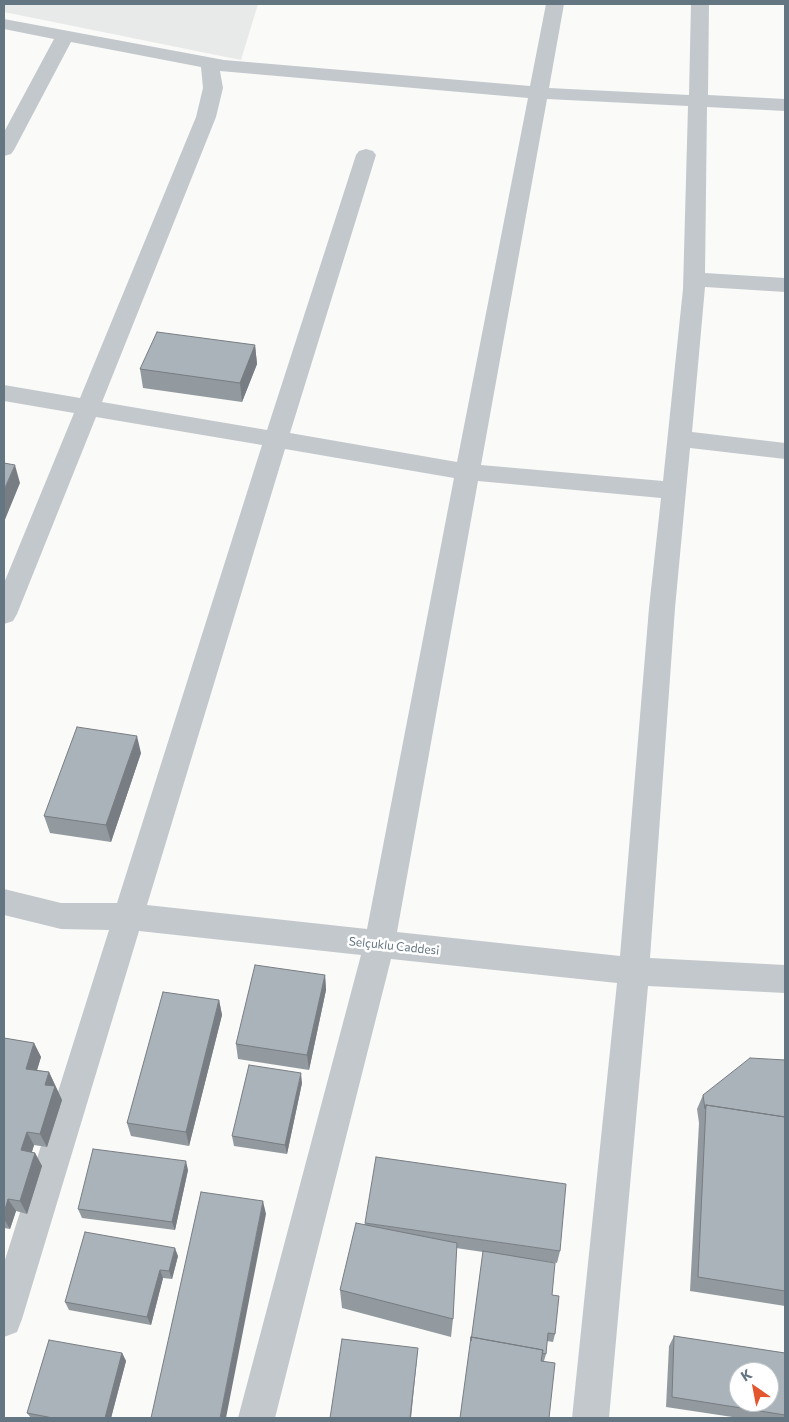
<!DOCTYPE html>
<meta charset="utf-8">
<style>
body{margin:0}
#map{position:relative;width:789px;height:1422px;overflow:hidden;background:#fafaf8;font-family:Commissioner,sans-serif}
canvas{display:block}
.frame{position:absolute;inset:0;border:5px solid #657683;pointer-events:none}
.north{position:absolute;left:729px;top:1362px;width:50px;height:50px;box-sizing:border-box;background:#fff;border:1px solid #c1c8cd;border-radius:50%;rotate:327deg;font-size:14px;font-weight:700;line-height:20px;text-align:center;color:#657683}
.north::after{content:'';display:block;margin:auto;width:18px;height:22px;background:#e4572e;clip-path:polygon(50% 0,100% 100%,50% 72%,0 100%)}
</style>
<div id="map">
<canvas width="789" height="1422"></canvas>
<div class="frame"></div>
<div class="north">K</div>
</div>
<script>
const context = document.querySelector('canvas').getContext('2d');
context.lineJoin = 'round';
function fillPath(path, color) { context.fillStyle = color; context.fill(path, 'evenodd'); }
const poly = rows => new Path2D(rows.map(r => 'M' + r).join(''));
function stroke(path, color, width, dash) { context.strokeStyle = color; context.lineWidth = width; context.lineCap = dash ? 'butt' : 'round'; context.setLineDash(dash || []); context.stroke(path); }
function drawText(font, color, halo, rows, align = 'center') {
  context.font = font + ' Commissioner,sans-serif'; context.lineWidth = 5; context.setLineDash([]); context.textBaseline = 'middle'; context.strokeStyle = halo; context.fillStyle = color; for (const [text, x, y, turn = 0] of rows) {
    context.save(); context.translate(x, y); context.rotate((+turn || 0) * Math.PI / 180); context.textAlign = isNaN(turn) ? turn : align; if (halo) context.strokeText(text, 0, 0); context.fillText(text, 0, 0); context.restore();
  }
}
fillPath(poly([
 [4,4,258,4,241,60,4,12]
]), '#e8e9e9');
fillPath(poly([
 [546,4,564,4,549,88,689,95,691,4,709,4,708,95,785,99,785,111,707,107,705,273,785,278,785,292,705,287,692,432,785,443,785,459,690,448,675,608,650,958,785,965,785,993,648,986,609,1418,572,1418,617,983,391,959,275,1418,238,1418,361,955,139,931,22,1319,17,1332,4,1337,4,1263,109,930,61,929,4,915,4,889,61,903,117,903,262,445,96,417,17,614,13,621,4,624,4,583,74,413,4,401,4,385,80,398,196,117,203,88,201,67,71,42,14,150,11,154,4,156,4,132,54,39,4,29,4,19,224,60,530,86,546,4],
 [220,71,528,98,457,462,290,433,376,155,373,151,366,149,359,151,356,155,267,430,102,402,216,117,223,88,220,71],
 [547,99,688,106,683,289,663,481,481,465,547,99],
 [285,449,454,478,367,929,147,905,285,449],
 [478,481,661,498,649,608,620,956,397,932,478,481]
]), '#c3c8cc');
fillPath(poly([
 [255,345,257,364,242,402,143,388,140,369],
 [141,753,111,842,50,833,44,816],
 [325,975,326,990,309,1070,238,1059,236,1044],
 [219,1000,222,1015,189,1146,131,1136,127,1123],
 [4,1038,34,1043,41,1057,37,1070,49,1072,62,1100,47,1147,34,1145,32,1152,35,1153,42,1166,27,1214,16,1211,10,1229,4,1228],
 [785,1060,785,1306,690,1291,699,1123,697,1109,703,1095],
 [302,1083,287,1154,234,1146,232,1136],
 [188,1170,175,1230,82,1218,78,1209],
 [365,1223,560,1251,557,1263,529,1259,552,1295,555,1334,553,1342,547,1341,546,1354,544,1361,549,1418,483,1252,456,1248,453,1319,451,1337,342,1308,340,1290],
 [178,1256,172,1279,163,1278,151,1325,69,1310,65,1302],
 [674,1336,785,1353,785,1418,739,1418,666,1407,669,1346],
 [122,1353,126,1361,111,1418,31,1418,27,1413]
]), '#929a9f');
fillPath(poly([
 [255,345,257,364,242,402,240,383],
 [15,465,20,483,4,522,4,490],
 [137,736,141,753,111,842,106,825],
 [325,975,326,990,309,1070,307,1055],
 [219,1000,222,1015,189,1146,186,1132],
 [34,1043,41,1057,33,1083,26,1069],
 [49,1072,62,1100,47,1147,40,1134,45,1085],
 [301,1073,302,1083,287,1154,285,1145],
 [27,1132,34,1145,28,1164,21,1150],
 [35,1153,42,1166,27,1214,20,1201],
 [186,1161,188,1170,175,1230,172,1222],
 [8,1199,16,1211,10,1229,4,1219,4,1213],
 [263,1201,266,1214,226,1418,220,1418],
 [175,1248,178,1256,172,1279,169,1271],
 [160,1270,163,1278,151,1325,147,1317],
 [418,1348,411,1418,410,1418],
 [122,1353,126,1361,111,1418,105,1418]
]), '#777d82');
const building = poly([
 [157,332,255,345,240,383,140,369,157,332],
 [4,463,15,465,4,490,4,463],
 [77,727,137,736,106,825,44,816,77,727],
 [255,965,325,975,307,1055,236,1044,255,965],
 [163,992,219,1000,186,1132,127,1123,163,992],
 [4,1038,34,1043,26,1069,49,1072,45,1085,55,1086,40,1134,27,1132,21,1150,35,1153,20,1201,8,1199,4,1213,4,1038],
 [750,1058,785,1060,785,1117,706,1105,705,1109,703,1095,750,1058],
 [249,1065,301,1073,285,1145,232,1136,249,1065],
 [706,1105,785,1117,785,1291,698,1277,706,1105],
 [93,1149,186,1161,172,1222,78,1209,93,1149],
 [376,1157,566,1184,560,1251,365,1223,376,1157],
 [201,1192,263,1201,220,1418,151,1418,201,1192],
 [356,1223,457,1243,453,1319,340,1290,356,1223],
 [85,1232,175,1248,169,1271,160,1270,147,1317,65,1302,85,1232],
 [483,1251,555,1263,552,1295,559,1296,555,1334,548,1333,546,1354,542,1353,543,1350,471,1337,471,1341,483,1251],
 [674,1336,785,1353,785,1415,672,1397,674,1336],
 [739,1372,769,1372,769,1402,739,1402,739,1372],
 [471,1337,543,1350,541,1361,555,1363,549,1418,460,1418,471,1337],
 [342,1339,418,1348,410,1418,330,1418,342,1339],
 [49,1340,122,1353,105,1418,53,1418,27,1413,49,1340]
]);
fillPath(building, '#aab3b9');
stroke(building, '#777d82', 1);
drawText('12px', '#657683', '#fff', [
 ["Selçuklu Caddesi",394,946,6]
]);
</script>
